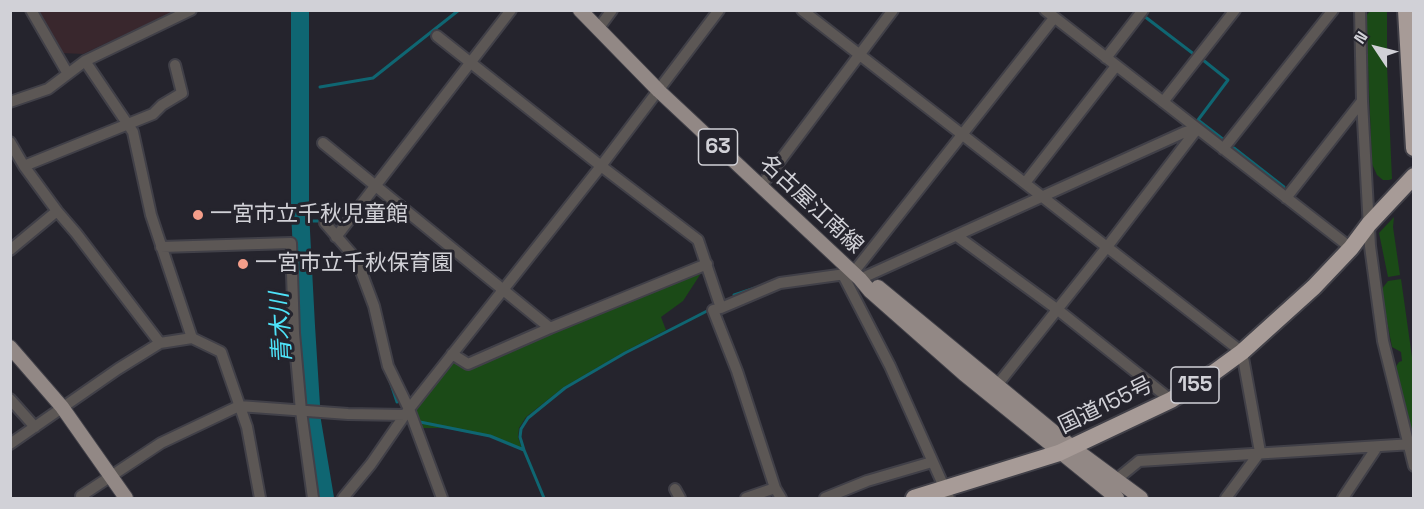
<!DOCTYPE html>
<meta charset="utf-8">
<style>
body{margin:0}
#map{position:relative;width:1424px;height:509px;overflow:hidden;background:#25242d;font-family:"Space Grotesk",sans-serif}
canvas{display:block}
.frame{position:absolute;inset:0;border:12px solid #d1d1d7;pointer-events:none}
.north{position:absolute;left:1346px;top:18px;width:60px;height:60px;-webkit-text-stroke:4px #25242d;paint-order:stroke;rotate:305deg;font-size:16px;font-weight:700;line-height:24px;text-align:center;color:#d1d1d7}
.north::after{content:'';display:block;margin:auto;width:21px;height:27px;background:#d1d1d7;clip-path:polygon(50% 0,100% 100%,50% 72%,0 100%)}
</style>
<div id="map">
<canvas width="1424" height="509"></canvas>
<div class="frame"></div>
<div class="north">N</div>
</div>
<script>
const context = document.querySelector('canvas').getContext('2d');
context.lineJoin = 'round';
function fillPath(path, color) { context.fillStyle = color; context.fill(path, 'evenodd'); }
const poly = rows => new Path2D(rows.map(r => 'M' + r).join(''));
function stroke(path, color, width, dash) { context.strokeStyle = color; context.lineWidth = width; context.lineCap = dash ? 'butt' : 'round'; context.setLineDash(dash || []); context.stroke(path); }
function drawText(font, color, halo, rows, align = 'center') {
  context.font = font + ' "Space Grotesk","Noto Sans JP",sans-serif'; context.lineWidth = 6; context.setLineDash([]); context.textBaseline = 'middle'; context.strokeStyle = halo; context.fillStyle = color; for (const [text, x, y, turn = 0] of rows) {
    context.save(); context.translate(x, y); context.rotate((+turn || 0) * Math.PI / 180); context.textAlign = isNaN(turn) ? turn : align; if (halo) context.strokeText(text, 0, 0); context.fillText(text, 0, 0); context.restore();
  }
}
fillPath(poly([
 [37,11,175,11,83,54,61,53]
]), '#39272d');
fillPath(poly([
 [1370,11,1387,11,1387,66,1392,179,1389,180,1383,180,1377,175,1372,164,1366,16],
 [1394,217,1393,227,1400,275,1388,277,1379,233],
 [707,264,683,301,661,317,666,330,624,352,564,387,526,417,519,428,518,437,522,449,490,436,452,428,419,428,405,415,452,354,468,364],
 [1401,279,1413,364,1413,431,1408,425,1395,376,1395,368,1399,362,1402,361,1401,352,1392,347,1381,290,1388,281]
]), '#1b4a17');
stroke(poly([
 [1144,16,1195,55],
 [1203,60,1228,80,1198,120,1224,140],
 [320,87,373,78,459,10],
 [1234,148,1284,187],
 [301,221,320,221,322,223],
 [734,295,755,288],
 [389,378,397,402],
 [420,422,490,436,524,450,544,498],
 [524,450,520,437,521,429,528,418,565,388,625,353,709,310]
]), '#0f6672', 3);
stroke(poly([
 [300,10,300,212,306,326,312,421,325,498]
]), '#0f6672', 18);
const minor = poly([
 [31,10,68,74],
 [802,10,1242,352,1260,452,1226,498],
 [1045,10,1351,248],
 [1360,10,1362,101,1370,246,1383,341,1414,466],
 [598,29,612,10],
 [437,36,601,166,698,240,721,308,713,310,737,371,775,488,781,498],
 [1106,58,1143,10],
 [85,61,133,132,151,215,192,338],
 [10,102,48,89,85,61,191,10],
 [1163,102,1235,10],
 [10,142,24,166,57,211,76,233,160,343],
 [323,143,550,328],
 [1223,149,1333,10],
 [24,166,153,114,162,105,182,93,175,65],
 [1025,183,1116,66],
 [761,186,893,10],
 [1286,198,1362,101],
 [325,223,351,253,359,266,374,306,388,366,409,409,442,498],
 [957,236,1058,310,1171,400],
 [336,237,511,10],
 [161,247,291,243,294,333,301,411,313,498],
 [10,250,57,211],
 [843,275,890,366,949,498],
 [860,279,1185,132,1197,129],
 [721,308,780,283,853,273,1054,18],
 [452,354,468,364,550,328,707,264],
 [998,384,1107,247,1197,129],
 [10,399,35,427],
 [10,444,118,369,160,343,192,338,221,352,247,427,260,498],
 [1117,479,1139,461,1413,444],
 [675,489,680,498],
 [81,496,161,443,239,406,348,414,405,415],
 [343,498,371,464,409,409,601,166,719,10],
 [746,498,775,488],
 [825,498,867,481,932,462],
 [1343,498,1377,447]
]);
const major = poly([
 [580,10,659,91,860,279,870,291,964,374,1117,498],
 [878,287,1072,447,1141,498],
 [10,347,62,407,126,498]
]);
const highway = poly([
 [1406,10,1414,148],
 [914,498,1059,453,1171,400,1216,371,1242,352,1314,287,1351,248,1369,224,1414,176]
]);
stroke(minor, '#414048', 14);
stroke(major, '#414048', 16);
stroke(highway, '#414048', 20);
stroke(minor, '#5c5755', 10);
stroke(major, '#928885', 14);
stroke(highway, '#a79b97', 16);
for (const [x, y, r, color] of [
 [198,215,6,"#f49e8a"],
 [243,264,6,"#f49e8a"]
]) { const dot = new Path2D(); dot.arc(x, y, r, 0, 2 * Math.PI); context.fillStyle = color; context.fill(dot); stroke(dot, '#25242d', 2); }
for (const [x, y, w] of [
 [718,147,39],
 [1195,385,48]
]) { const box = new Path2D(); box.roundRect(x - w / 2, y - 18, w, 36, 4.5); context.fillStyle = '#25242d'; context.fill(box); stroke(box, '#d1d1d7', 1.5); }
drawText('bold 21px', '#d1d1d7', null, [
 ["63",718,147],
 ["155",1195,385]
]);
drawText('22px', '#d1d1d7', '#25242d', [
 ["名古屋江南線",811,205,43],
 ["国道155号",1106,406,-26]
]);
drawText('22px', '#d1d1d7', '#25242d', [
 ["一宮市立千秋児童館",210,215],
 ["一宮市立千秋保育園",255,264]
], 'left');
drawText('italic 24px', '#4ee3f9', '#25242d', [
 ["青木川",282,328,-93]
]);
</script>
